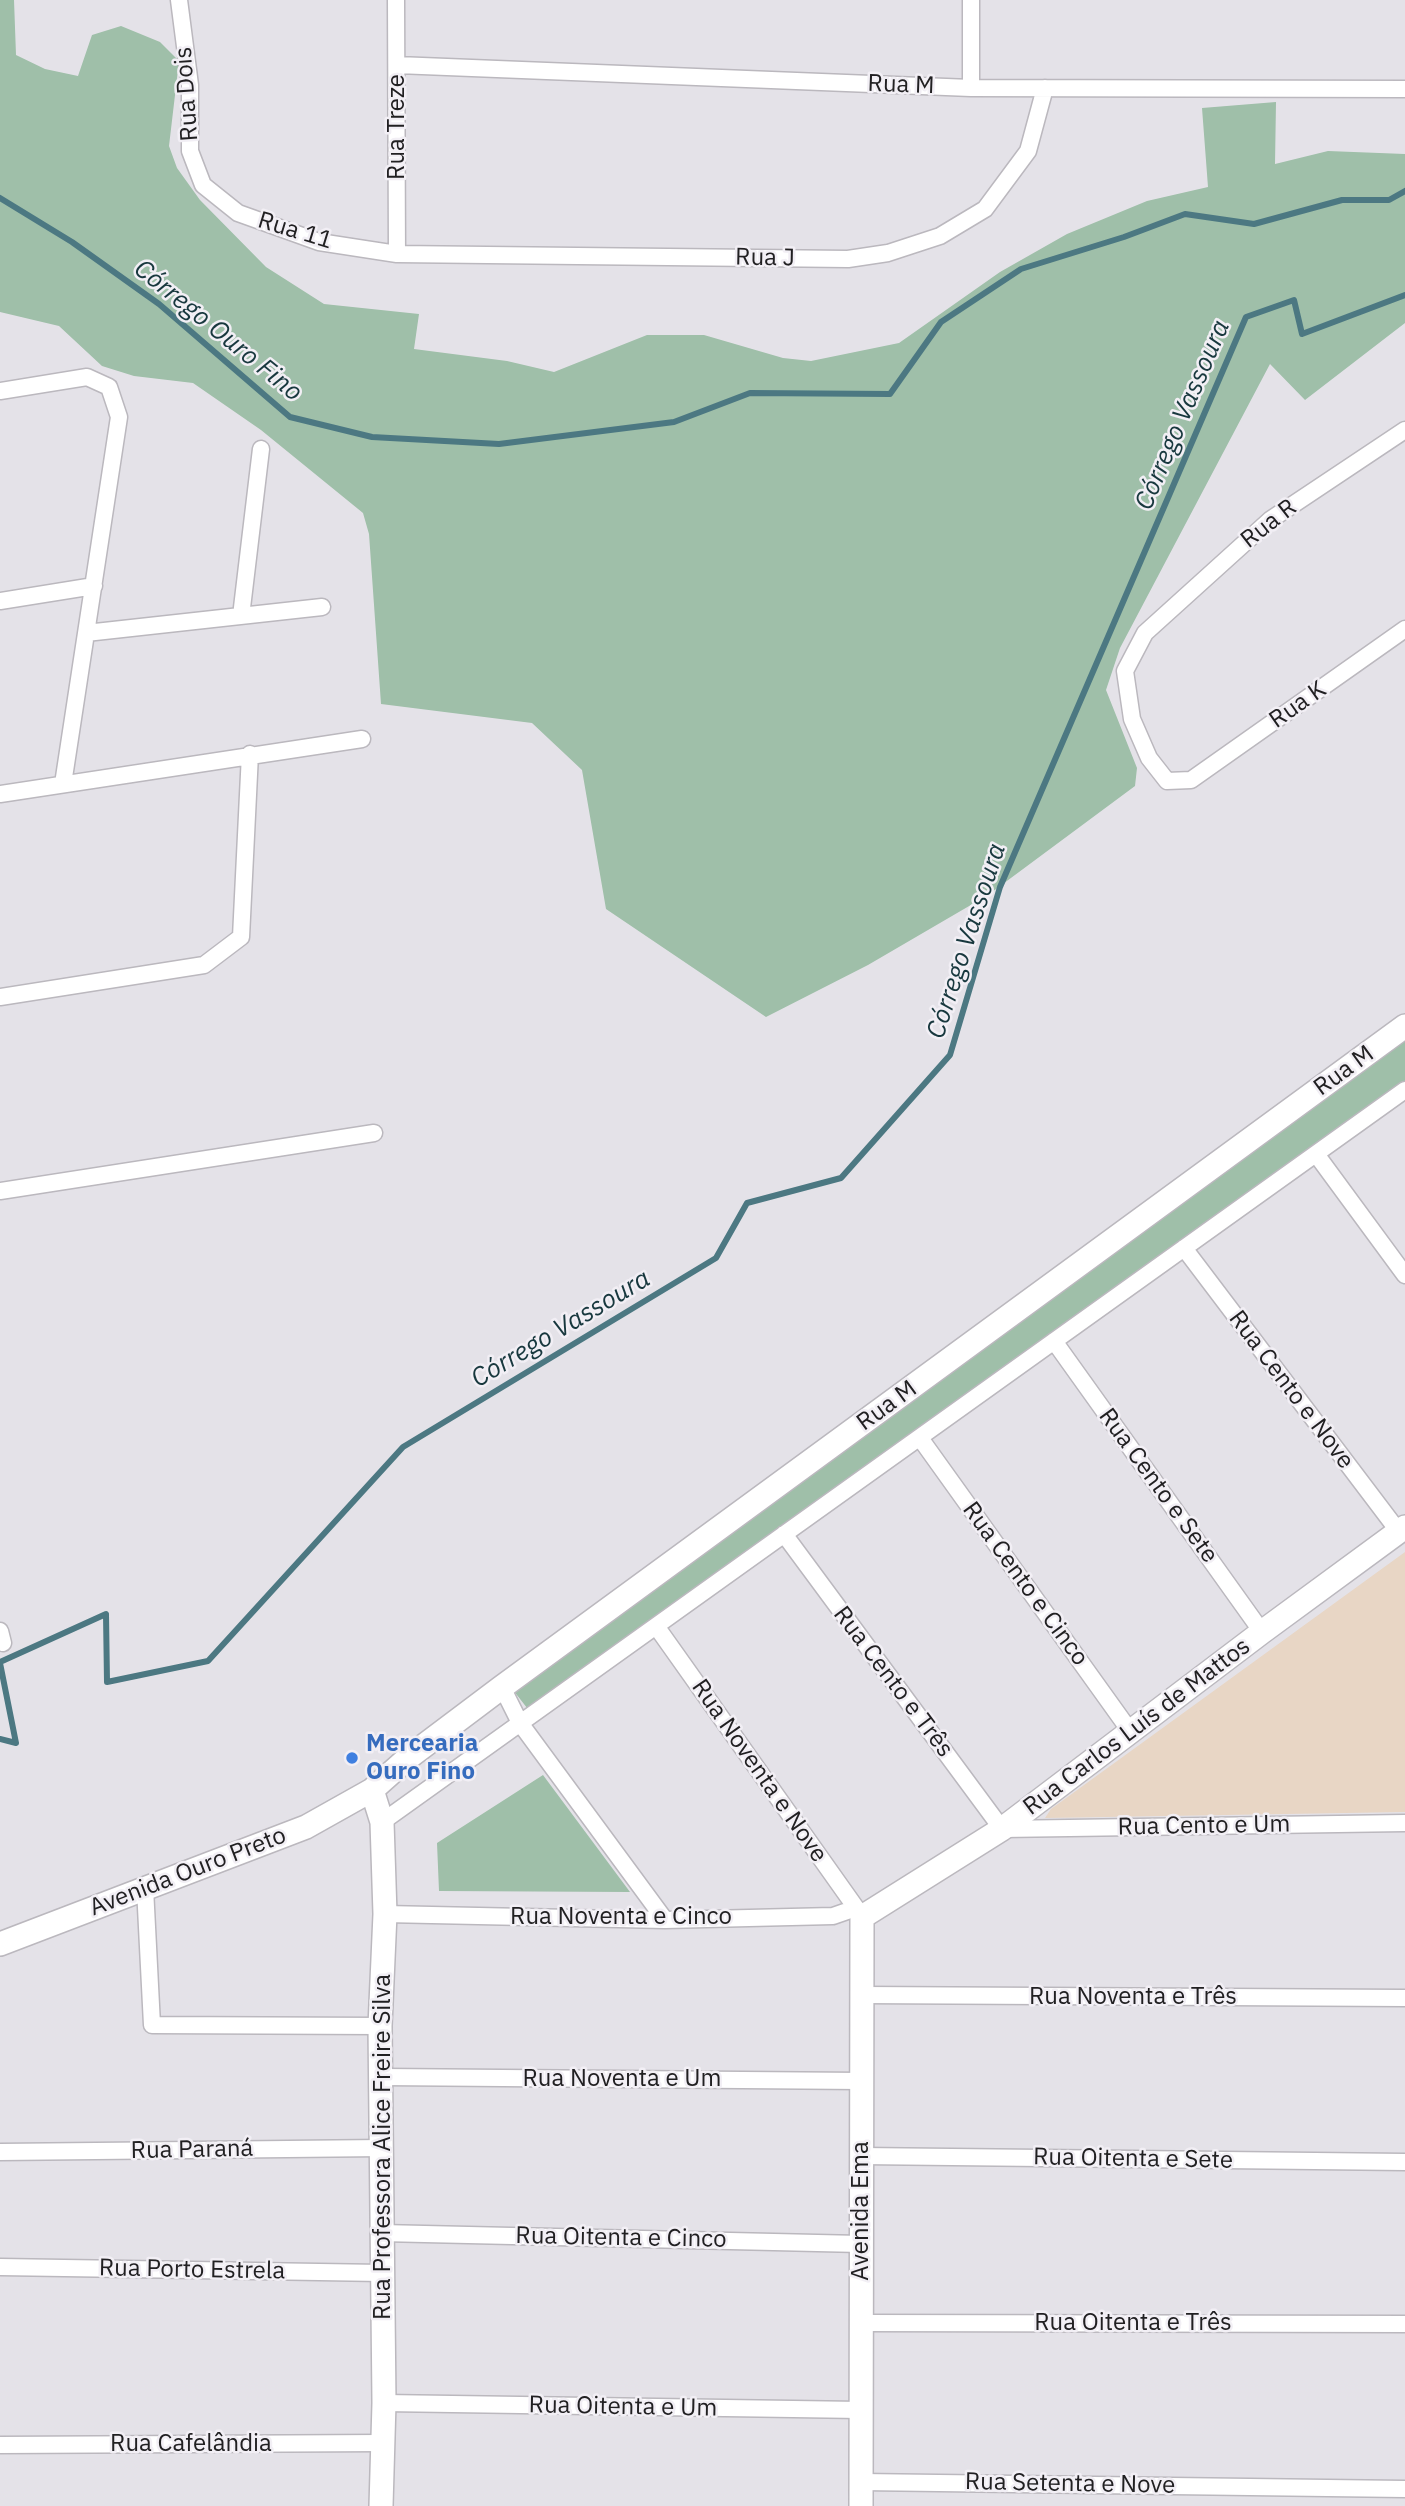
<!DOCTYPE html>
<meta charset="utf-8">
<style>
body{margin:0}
canvas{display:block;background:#e4e2e8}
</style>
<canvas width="1405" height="2506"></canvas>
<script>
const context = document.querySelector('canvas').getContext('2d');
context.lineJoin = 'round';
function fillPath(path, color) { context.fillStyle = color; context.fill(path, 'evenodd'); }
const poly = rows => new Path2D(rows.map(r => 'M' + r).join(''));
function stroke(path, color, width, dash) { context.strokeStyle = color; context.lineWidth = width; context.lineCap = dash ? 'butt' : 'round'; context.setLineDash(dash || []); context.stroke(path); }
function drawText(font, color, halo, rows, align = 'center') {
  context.font = font + ' "IBM Plex Sans",sans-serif'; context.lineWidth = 5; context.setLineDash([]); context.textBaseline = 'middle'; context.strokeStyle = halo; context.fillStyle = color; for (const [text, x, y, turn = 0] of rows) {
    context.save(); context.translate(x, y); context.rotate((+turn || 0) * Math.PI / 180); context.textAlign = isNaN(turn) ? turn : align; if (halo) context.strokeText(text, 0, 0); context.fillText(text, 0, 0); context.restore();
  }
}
fillPath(poly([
 [1405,1552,1405,1812,1045,1818,1051,1809]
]), '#e8d6c5');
fillPath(poly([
 [0,0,14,0,16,55,45,69,78,76,92,35,121,26,160,42,179,61,169,146,177,168,200,200,266,267,324,304,419,314,414,349,507,361,554,372,647,335,704,335,783,358,811,361,899,343,1000,272,1067,234,1147,201,1208,187,1202,108,1276,102,1275,164,1328,151,1405,154,1405,323,1305,400,1270,364,1120,648,1106,690,1137,768,1135,786,988,895,868,965,766,1017,606,909,582,770,532,723,381,704,369,534,363,513,261,430,193,383,134,376,102,366,59,326,0,312],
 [1405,1033,1405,1082,531,1713,513,1690],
 [543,1775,630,1892,439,1891,437,1843]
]), '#9fbfa9');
stroke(poly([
 [0,198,72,242,159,304,290,417,372,437,499,444,674,422,750,393,890,394,941,322,1021,269,1124,237,1185,214,1254,224,1342,200,1389,200,1405,191],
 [0,1662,106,1614,107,1682,208,1661,403,1447,716,1258,747,1203,841,1178,950,1055,1000,887,1246,317,1294,300,1302,334,1405,295],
 [0,1663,16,1743,0,1739]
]), '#4c7882', 6);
const street = poly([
 [179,0,190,85,190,151,203,185,238,213,319,242,397,254,848,259,888,253,940,236,985,209,1028,151,1045,88],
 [396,0,397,254],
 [397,65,971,88,1405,89],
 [971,88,971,0],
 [0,391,87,377,109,387,119,417,63,784],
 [1405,430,1270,520,1145,633,1125,671,1132,719,1149,758,1167,781,1191,780,1405,629],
 [0,601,94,586],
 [241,616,261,449],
 [86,633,322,607],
 [0,794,362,739],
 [0,997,204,965,241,937,250,754],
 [1316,1154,1405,1275],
 [0,1191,374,1133],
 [1184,1248,1399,1532],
 [1054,1341,1262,1632],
 [920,1438,1130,1731],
 [784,1534,1002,1829,1405,1823],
 [656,1626,861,1915],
 [0,1631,3,1643],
 [502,1687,520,1723,665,1920],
 [382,1822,1405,1090],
 [145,1888,152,2025,380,2026],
 [385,1914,665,1920,833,1916,856,1908],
 [862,1995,1405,1998],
 [383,2077,862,2081],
 [0,2152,383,2148],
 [861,2156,1405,2162],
 [381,2233,861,2244],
 [0,2267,383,2273],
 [861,2323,1405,2324],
 [384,2403,861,2410],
 [0,2445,383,2443],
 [861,2482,1405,2489]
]);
const secondary = poly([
 [372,1790,382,1822,385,1914,380,2026,384,2403,381,2506],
 [0,1944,306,1827,372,1790,409,1757,502,1687,1405,1026],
 [861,2506,862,1917,1002,1829,1262,1632,1405,1527]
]);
stroke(street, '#bbb8be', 19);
stroke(secondary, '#bbb8be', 26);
stroke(street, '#fff', 16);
stroke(secondary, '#fff', 23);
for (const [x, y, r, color] of [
 [352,1758,7,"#3f7fe0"]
]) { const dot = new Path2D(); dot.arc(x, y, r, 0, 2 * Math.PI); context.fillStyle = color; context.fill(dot); stroke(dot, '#f2eff5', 2.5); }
drawText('24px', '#212022', '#f2eff5', [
 ["Rua M",901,85,2],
 ["Rua Dois",187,94,-94],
 ["Rua Treze",397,127,-90],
 ["Rua 11",295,231,17],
 ["Rua J",765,258,1],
 ["Rua R",1269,524,-38],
 ["Rua K",1298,705,-35],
 ["Rua M",1344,1071,-36],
 ["Rua Cento e Nove",1291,1390,53],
 ["Rua M",887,1406,-36],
 ["Rua Cento e Sete",1158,1486,54],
 ["Rua Cento e Cinco",1025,1584,54],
 ["Rua Cento e Três",893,1682,53],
 ["Rua Carlos Luís de Mattos",1137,1727,-37],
 ["Rua Noventa e Nove",759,1771,55],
 ["Rua Cento e Um",1204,1826,-1],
 ["Avenida Ouro Preto",188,1872,-21],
 ["Rua Noventa e Cinco",621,1917],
 ["Rua Noventa e Três",1133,1997],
 ["Rua Noventa e Um",622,2079],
 ["Rua Professora Alice Freire Silva",383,2147,-90],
 ["Rua Paraná",192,2150,-1],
 ["Rua Oitenta e Sete",1133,2159,1],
 ["Avenida Ema",861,2211,-90],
 ["Rua Oitenta e Cinco",621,2238,1],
 ["Rua Porto Estrela",192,2270,1],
 ["Rua Oitenta e Três",1133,2323],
 ["Rua Oitenta e Um",623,2407,1],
 ["Rua Cafelândia",191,2444],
 ["Rua Setenta e Nove",1070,2484,1]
]);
drawText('bold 24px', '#366cbe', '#f2eff5', [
 ["Mercearia",366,1744],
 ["Ouro Fino",366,1772]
], 'left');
drawText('italic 26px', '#18383e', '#f2eff5', [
 ["Córrego Ouro Fino",218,331,39],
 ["Córrego Vassoura",1183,415,-67],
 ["Córrego Vassoura",967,941,-72],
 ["Córrego Vassoura",561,1329,-31]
]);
</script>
